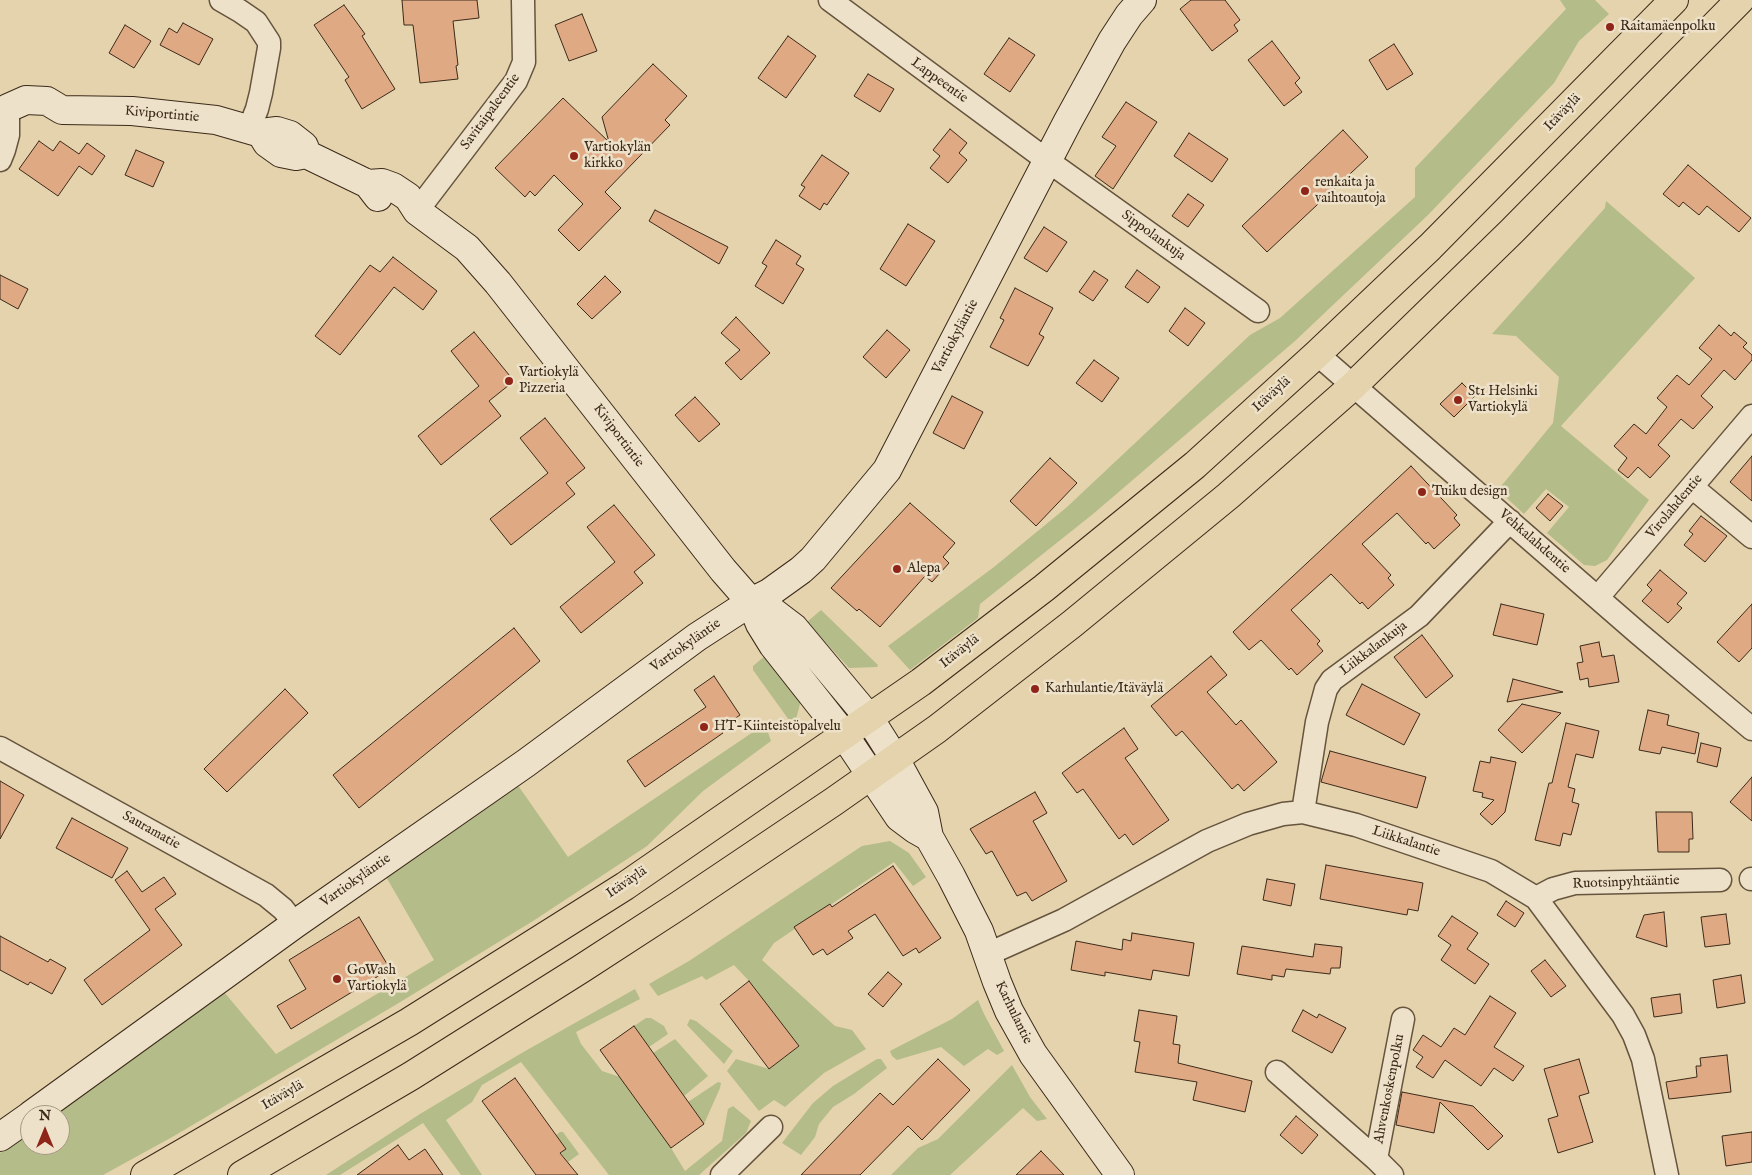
<!DOCTYPE html>
<meta charset="utf-8">
<style>
body{margin:0}
#map{position:relative;width:1752px;height:1175px;overflow:hidden;background:#e4d3ac;font-family:"IM FELL English",serif}
canvas{display:block}
.north{position:absolute;left:20px;top:1105px;width:50px;height:50px;box-sizing:border-box;background:#ede2c9;border:1px solid #a69883;border-radius:50%;rotate:0deg;font-size:14px;font-weight:700;line-height:20px;text-align:center;color:#3c2a1a}
.north::after{content:'';display:block;margin:auto;width:18px;height:22px;background:#8f2418;clip-path:polygon(50% 0,100% 100%,50% 72%,0 100%)}
</style>
<div id="map">
<canvas width="1752" height="1175"></canvas>
<div class="north">N</div>
</div>
<script>
const context = document.querySelector('canvas').getContext('2d');
context.lineJoin = 'round';
function fillPath(path, color) { context.fillStyle = color; context.fill(path, 'evenodd'); }
const poly = rows => new Path2D(rows.map(r => 'M' + r).join(''));
function stroke(path, color, width, dash) { context.strokeStyle = color; context.lineWidth = width; context.lineCap = dash ? 'butt' : 'round'; context.setLineDash(dash || []); context.stroke(path); }
function drawText(font, color, halo, rows, align = 'center') {
  context.font = font + ' "IM FELL English",serif'; context.lineWidth = 5; context.setLineDash([]); context.textBaseline = 'middle'; context.strokeStyle = halo; context.fillStyle = color; for (const [text, x, y, turn = 0] of rows) {
    context.save(); context.translate(x, y); context.rotate((+turn || 0) * Math.PI / 180); context.textAlign = isNaN(turn) ? turn : align; if (halo) context.strokeText(text, 0, 0); context.fillText(text, 0, 0); context.restore();
  }
}
fillPath(poly([
 [1560,0,1595,0,1609,14,1579,41,1554,83,1428,215,1295,341,1093,514,980,604,978,618,910,670,888,646,994,567,1067,507,1250,335,1280,318,1415,197,1415,168,1566,9],
 [1606,201,1695,278,1561,426,1649,500,1607,560,1595,566,1584,565,1547,533,1569,507,1546,489,1524,514,1498,490,1553,423,1559,377,1516,336,1492,334,1605,208],
 [821,610,878,665,877,667,849,668,807,622],
 [766,655,801,700,794,727,753,670,753,666],
 [765,724,771,741,703,791,647,846,533,921,397,1004,174,1136,103,1175,0,1175,0,1153,30,1132,30,1145,60,1145,60,1115,53,1115,224,992,276,1054,434,960,385,875,517,784,568,857],
 [890,841,909,853,926,877,913,886,894,862,774,943,762,960,835,1026,852,1030,866,1049,824,1073,785,1107,774,1100,759,1111,727,1071,736,1059,769,1069,799,1046,749,981,734,965,706,980,702,976,658,996,649,984,689,961,862,846],
 [635,989,640,999,576,1032,581,1044,602,1071,620,1077,671,1148,685,1171,722,1141,728,1109,733,1106,751,1121,746,1133,699,1175,609,1175,521,1062,482,1085,472,1102,446,1120,482,1175,461,1175,423,1123,340,1175,326,1175,420,1114,520,1054],
 [978,1000,984,1014,1004,1051,997,1055,988,1049,964,1066,941,1047,897,1060,892,1056,890,1051,952,1019],
 [646,1018,651,1018,664,1026,668,1034,649,1047,634,1026],
 [690,1019,696,1021,733,1051,724,1064,687,1025],
 [675,1039,708,1076,684,1096,653,1053],
 [877,1059,881,1059,887,1068,854,1094,833,1107,819,1124,815,1137,801,1155,782,1143,813,1103,833,1086],
 [1012,1065,1030,1097,1047,1119,1037,1121,1023,1108,950,1175,891,1175,918,1148,938,1139],
 [718,1082,721,1083,720,1088,704,1124,688,1102],
 [560,1132,563,1132,579,1154,568,1162,561,1153,566,1149,556,1135]
]), '#b4bc8a');
const building = poly([
 [402,0,477,0,479,18,453,21,458,65,456,66,458,79,420,83,413,25,404,25,402,0],
 [1191,0,1225,0,1240,20,1234,25,1238,31,1212,51,1180,9,1191,0],
 [344,5,365,34,362,36,395,89,362,109,345,80,349,77,314,25,344,5],
 [582,14,597,51,569,61,555,25,582,14],
 [183,23,213,39,199,65,160,45,169,28,177,33,183,23],
 [125,25,151,41,134,68,109,53,125,25],
 [788,36,816,56,786,98,758,78,788,36],
 [1009,38,1035,55,1010,92,984,74,1009,38],
 [1272,41,1300,78,1295,83,1302,92,1284,106,1248,60,1272,41],
 [1394,44,1413,74,1387,90,1369,60,1394,44],
 [653,64,687,96,665,120,670,125,605,192,621,208,579,251,558,230,583,204,554,175,535,196,530,191,525,197,495,168,563,98,609,142,602,117,653,64],
 [868,74,894,89,880,112,854,96,868,74],
 [1126,102,1157,122,1113,189,1095,176,1116,146,1102,137,1126,102],
 [950,129,967,143,959,153,967,160,948,183,930,168,940,156,933,150,950,129],
 [1343,130,1368,157,1267,252,1242,226,1343,130],
 [1189,133,1228,159,1212,182,1174,156,1189,133],
 [39,141,53,151,60,141,79,154,87,143,105,156,92,175,79,166,58,196,19,169,39,141],
 [136,150,164,162,153,187,125,175,136,150],
 [822,155,849,173,827,205,824,203,820,210,799,196,805,187,801,185,822,155],
 [1688,165,1751,218,1739,232,1707,206,1699,215,1683,202,1679,207,1663,194,1688,165],
 [1188,194,1204,205,1188,227,1172,216,1188,194],
 [655,210,728,247,719,264,649,221,655,210],
 [908,224,935,241,906,286,880,269,908,224],
 [1044,227,1067,242,1047,272,1024,258,1044,227],
 [776,240,801,256,796,264,804,269,783,304,755,286,767,266,762,263,776,240],
 [393,257,437,291,423,310,394,287,340,355,315,336,370,265,380,272,393,257],
 [1137,270,1160,287,1148,303,1125,287,1137,270],
 [1094,271,1108,280,1093,301,1079,292,1094,271],
 [0,275,28,289,18,309,0,299,0,275],
 [605,276,621,292,592,319,577,304,605,276],
 [1015,288,1053,308,1039,334,1044,337,1028,366,990,347,1004,320,1000,318,1015,288],
 [1185,308,1205,323,1188,346,1169,331,1185,308],
 [736,317,770,353,741,380,725,363,740,350,721,333,736,317],
 [1719,325,1731,336,1734,332,1747,343,1743,347,1752,355,1752,360,1735,380,1724,370,1701,396,1713,407,1693,429,1681,419,1658,445,1670,456,1650,478,1638,467,1628,478,1618,470,1627,458,1614,446,1634,424,1646,434,1667,407,1657,398,1677,375,1689,385,1712,359,1699,348,1719,325],
 [887,330,910,350,886,378,863,357,887,330],
 [474,332,514,381,489,401,501,416,441,465,418,436,479,386,451,351,474,332],
 [1094,360,1119,378,1102,402,1076,383,1094,360],
 [1462,383,1475,396,1454,417,1440,404,1462,383],
 [952,396,983,412,964,449,933,433,952,396],
 [695,397,720,424,699,442,675,415,695,397],
 [545,418,585,468,566,483,575,494,511,545,490,519,548,473,520,438,545,418],
 [1752,456,1752,501,1730,482,1752,456],
 [1050,458,1077,483,1036,526,1010,501,1050,458],
 [1411,466,1457,515,1454,518,1460,525,1434,549,1428,542,1426,544,1397,513,1362,544,1391,575,1388,578,1394,585,1368,609,1362,602,1360,604,1331,574,1291,610,1320,641,1317,644,1323,651,1297,675,1291,668,1289,670,1261,640,1249,650,1233,632,1411,466],
 [1548,494,1563,506,1550,521,1536,508,1548,494],
 [910,503,955,543,943,557,949,563,932,582,925,576,880,627,859,609,857,611,831,588,910,503],
 [614,505,655,555,634,572,643,583,581,633,560,607,615,562,587,527,614,505],
 [1701,516,1727,536,1705,562,1684,545,1693,534,1689,531,1701,516],
 [1660,570,1687,593,1677,604,1682,608,1668,623,1642,601,1652,590,1647,585,1660,570],
 [1501,604,1544,614,1537,645,1493,635,1501,604],
 [1752,604,1752,648,1739,662,1717,642,1752,604],
 [514,628,540,661,359,808,333,775,514,628],
 [1422,635,1453,676,1426,698,1394,657,1422,635],
 [1599,642,1602,657,1614,655,1619,682,1589,687,1588,678,1580,680,1577,663,1583,662,1580,646,1599,642],
 [1211,656,1227,675,1207,692,1236,725,1241,720,1277,762,1244,791,1238,784,1232,789,1182,731,1176,736,1151,706,1211,656],
 [714,676,740,715,720,729,723,733,645,787,627,761,706,707,694,690,714,676],
 [1513,679,1563,692,1507,702,1513,679],
 [1362,684,1420,714,1404,745,1346,715,1362,684],
 [285,689,308,713,227,792,204,769,285,689],
 [1522,704,1561,713,1522,753,1498,730,1522,704],
 [1648,710,1669,715,1667,725,1699,733,1695,754,1662,747,1660,754,1639,750,1648,710],
 [1566,723,1599,731,1593,758,1576,754,1568,787,1575,789,1572,802,1579,804,1571,835,1563,833,1560,846,1535,840,1549,783,1552,783,1566,723],
 [1124,728,1138,749,1125,758,1169,820,1133,845,1125,834,1119,839,1083,789,1077,793,1062,773,1124,728],
 [1701,743,1721,748,1717,767,1697,762,1701,743],
 [1330,751,1426,777,1417,808,1321,782,1330,751],
 [1491,757,1516,762,1505,812,1492,825,1480,814,1494,800,1482,797,1483,793,1473,791,1480,761,1490,763,1491,757],
 [1752,777,1752,821,1730,802,1752,777],
 [0,781,24,795,0,839,0,781],
 [1035,792,1047,813,1033,821,1067,881,1032,901,1026,892,1017,896,992,851,986,854,970,829,1035,792],
 [1656,812,1692,812,1693,839,1689,839,1689,852,1658,852,1656,812],
 [72,818,128,848,112,878,56,848,72,818],
 [1326,865,1423,883,1418,911,1408,909,1407,915,1320,899,1326,865],
 [893,866,941,938,919,953,916,948,903,956,875,914,848,931,853,938,827,955,823,949,813,955,794,927,830,904,832,907,893,866],
 [127,871,142,892,164,877,176,894,155,909,182,945,102,1005,84,980,150,930,115,880,127,871],
 [1267,879,1295,884,1291,906,1263,900,1267,879],
 [1506,901,1524,913,1515,927,1497,915,1506,901],
 [1664,912,1667,947,1636,937,1644,915,1664,912],
 [1726,914,1730,944,1705,947,1701,917,1726,914],
 [1452,916,1478,933,1467,949,1489,964,1475,984,1441,960,1451,945,1438,936,1452,916],
 [359,917,390,969,291,1029,277,1006,306,989,289,960,359,917],
 [1132,933,1194,943,1189,976,1153,970,1151,980,1105,972,1105,976,1071,970,1076,941,1122,950,1123,939,1131,941,1132,933],
 [0,936,48,962,50,959,66,968,52,994,30,982,28,985,0,970,0,936],
 [1315,944,1342,947,1340,968,1331,968,1330,974,1286,969,1284,977,1272,975,1272,980,1237,974,1242,946,1313,957,1315,944],
 [1545,960,1566,986,1551,997,1531,971,1545,960],
 [888,972,902,984,883,1007,868,994,888,972],
 [1741,975,1745,1003,1717,1008,1713,980,1741,975],
 [749,981,799,1046,769,1069,720,1004,749,981],
 [1680,994,1682,1013,1654,1017,1651,998,1680,994],
 [1490,996,1516,1013,1494,1047,1524,1066,1513,1081,1494,1068,1481,1086,1445,1060,1433,1078,1416,1067,1423,1057,1413,1050,1423,1035,1441,1047,1454,1028,1465,1035,1490,996],
 [1139,1010,1177,1016,1173,1044,1180,1045,1178,1063,1252,1081,1245,1112,1193,1100,1197,1082,1135,1072,1140,1042,1134,1041,1139,1010],
 [1303,1010,1317,1018,1319,1014,1346,1028,1332,1053,1292,1031,1303,1010],
 [634,1026,704,1124,671,1148,600,1050,634,1026],
 [1727,1055,1731,1092,1669,1099,1666,1082,1697,1077,1696,1066,1701,1066,1700,1058,1727,1055],
 [938,1059,970,1090,922,1140,908,1126,860,1175,801,1175,880,1093,893,1105,938,1059],
 [1579,1059,1589,1093,1579,1096,1593,1142,1558,1153,1548,1119,1558,1116,1544,1069,1579,1059],
 [515,1078,566,1149,560,1153,578,1175,536,1175,482,1101,515,1078],
 [1402,1092,1473,1106,1503,1136,1488,1150,1440,1102,1434,1133,1396,1125,1402,1092],
 [1296,1116,1318,1135,1302,1154,1280,1135,1296,1116],
 [1752,1132,1752,1162,1726,1166,1722,1136,1752,1132],
 [398,1145,409,1160,425,1149,443,1175,357,1175,398,1145],
 [1041,1151,1064,1175,1016,1175,1041,1151]
]);
fillPath(building, '#dfa984');
stroke(building, '#3c2a1a', 1);
const street = poly([
 [221,0,240,11,256,22,269,42,269,48,261,93,257,109,249,129],
 [830,0,1048,161,1258,311],
 [0,160,4,150,8,135,8,108],
 [417,211,516,81,524,62,523,0],
 [1317,354,1638,633,1752,729],
 [1692,487,1752,537],
 [1598,597,1752,416],
 [0,748,266,895,283,909,295,924],
 [1303,812,1317,722,1326,689,1332,680,1419,616,1510,521],
 [1751,879,1752,879],
 [1536,898,1553,889,1575,883,1720,880],
 [988,954,1064,920,1207,841,1248,824,1283,814,1303,812,1356,825,1491,871,1536,898,1623,1015,1634,1035,1643,1059,1667,1175],
 [1277,1072,1376,1159,1392,1175],
 [1376,1159,1403,1019],
 [722,1175,771,1127]
]);
const secondary = poly([
 [8,108,26,100,47,101,62,110,132,111,216,120,261,133,277,131,290,135,304,146,306,154],
 [261,133,267,143,281,153,296,156,306,154,368,184,378,197],
 [368,184,382,183,393,187,408,197,417,211,467,248,498,283,723,570,751,602,760,624,773,645,844,735,899,817,915,829,929,837],
 [751,602,773,612,794,628,869,718,895,759,924,812,929,837,951,876,979,931,997,982,1009,1011,1033,1054,1120,1175],
 [31,1115,295,924,526,763,697,637,751,602,769,593,801,570,813,559,887,470,1068,121,1112,41,1129,15,1142,0],
 [0,1137,30,1116]
]);
const primary = poly([
 [145,1175,409,1022,625,886,921,682,1044,588,1195,465,1317,354,1430,247,1674,0],
 [242,1175,411,1076,581,969,678,906,833,802,937,729,1072,624,1228,496,1353,386,1512,231,1740,0]
]);
stroke(street, '#66543e', 25);
stroke(secondary, '#3c2a1a', 30);
stroke(primary, '#3c2a1a', 30);
stroke(street, '#ede2c9', 22);
stroke(secondary, '#ede2c9', 28);
stroke(primary, '#e4d3ac', 28);
for (const [x, y, r, color] of [
 [1610,27,5,"#8f2418"],
 [574,156,5,"#8f2418"],
 [1305,191,5,"#8f2418"],
 [509,381,5,"#8f2418"],
 [1458,400,5,"#8f2418"],
 [1422,492,5,"#8f2418"],
 [897,569,5,"#8f2418"],
 [1035,689,5,"#8f2418"],
 [704,727,5,"#8f2418"],
 [337,979,5,"#8f2418"]
]) { const dot = new Path2D(); dot.arc(x, y, r, 0, 2 * Math.PI); context.fillStyle = color; context.fill(dot); stroke(dot, '#ede2c9', 2); }
drawText('14px', '#3c2a1a', '#ede2c9', [
 ["Raitamäenpolku",1620,27],
 ["Vartiokylän",584,148],
 ["kirkko",584,164],
 ["renkaita ja",1315,183],
 ["vaihtoautoja",1315,199],
 ["Vartiokylä",519,373],
 ["Pizzeria",519,389],
 ["St1 Helsinki",1468,392],
 ["Vartiokylä",1468,408],
 ["Tuiku design",1432,492],
 ["Alepa",907,569],
 ["Karhulantie/Itäväylä",1045,689],
 ["HT-Kiinteistöpalvelu",714,727],
 ["GoWash",347,971],
 ["Vartiokylä",347,987]
], 'left');
drawText('14px', '#3c2a1a', '#ede2c9', [
 ["Lappeentie",939,81,36],
 ["Savitaipaleentie",491,112,-54],
 ["Itäväylä",1563,113,-46],
 ["Kiviportintie",162,115,5],
 ["Sippolankuja",1153,236,36],
 ["Vartiokyläntie",956,337,-62],
 ["Itäväylä",1272,395,-42],
 ["Kiviportintie",618,436,53],
 ["Virolahdentie",1675,507,-50],
 ["Vehkalahdentie",1534,542,41],
 ["Vartiokyläntie",686,646,-35],
 ["Liikkalankuja",1374,649,-37],
 ["Itäväylä",960,652,-38],
 ["Sauramatie",151,831,29],
 ["Liikkalantie",1406,842,18],
 ["Vartiokyläntie",356,881,-35],
 ["Itäväylä",627,883,-34],
 ["Ruotsinpyhtääntie",1626,883,-2],
 ["Karhulantie",1013,1013,64],
 ["Ahvenkoskenpolku",1390,1089,-79],
 ["Itäväylä",283,1096,-30]
]);
</script>
